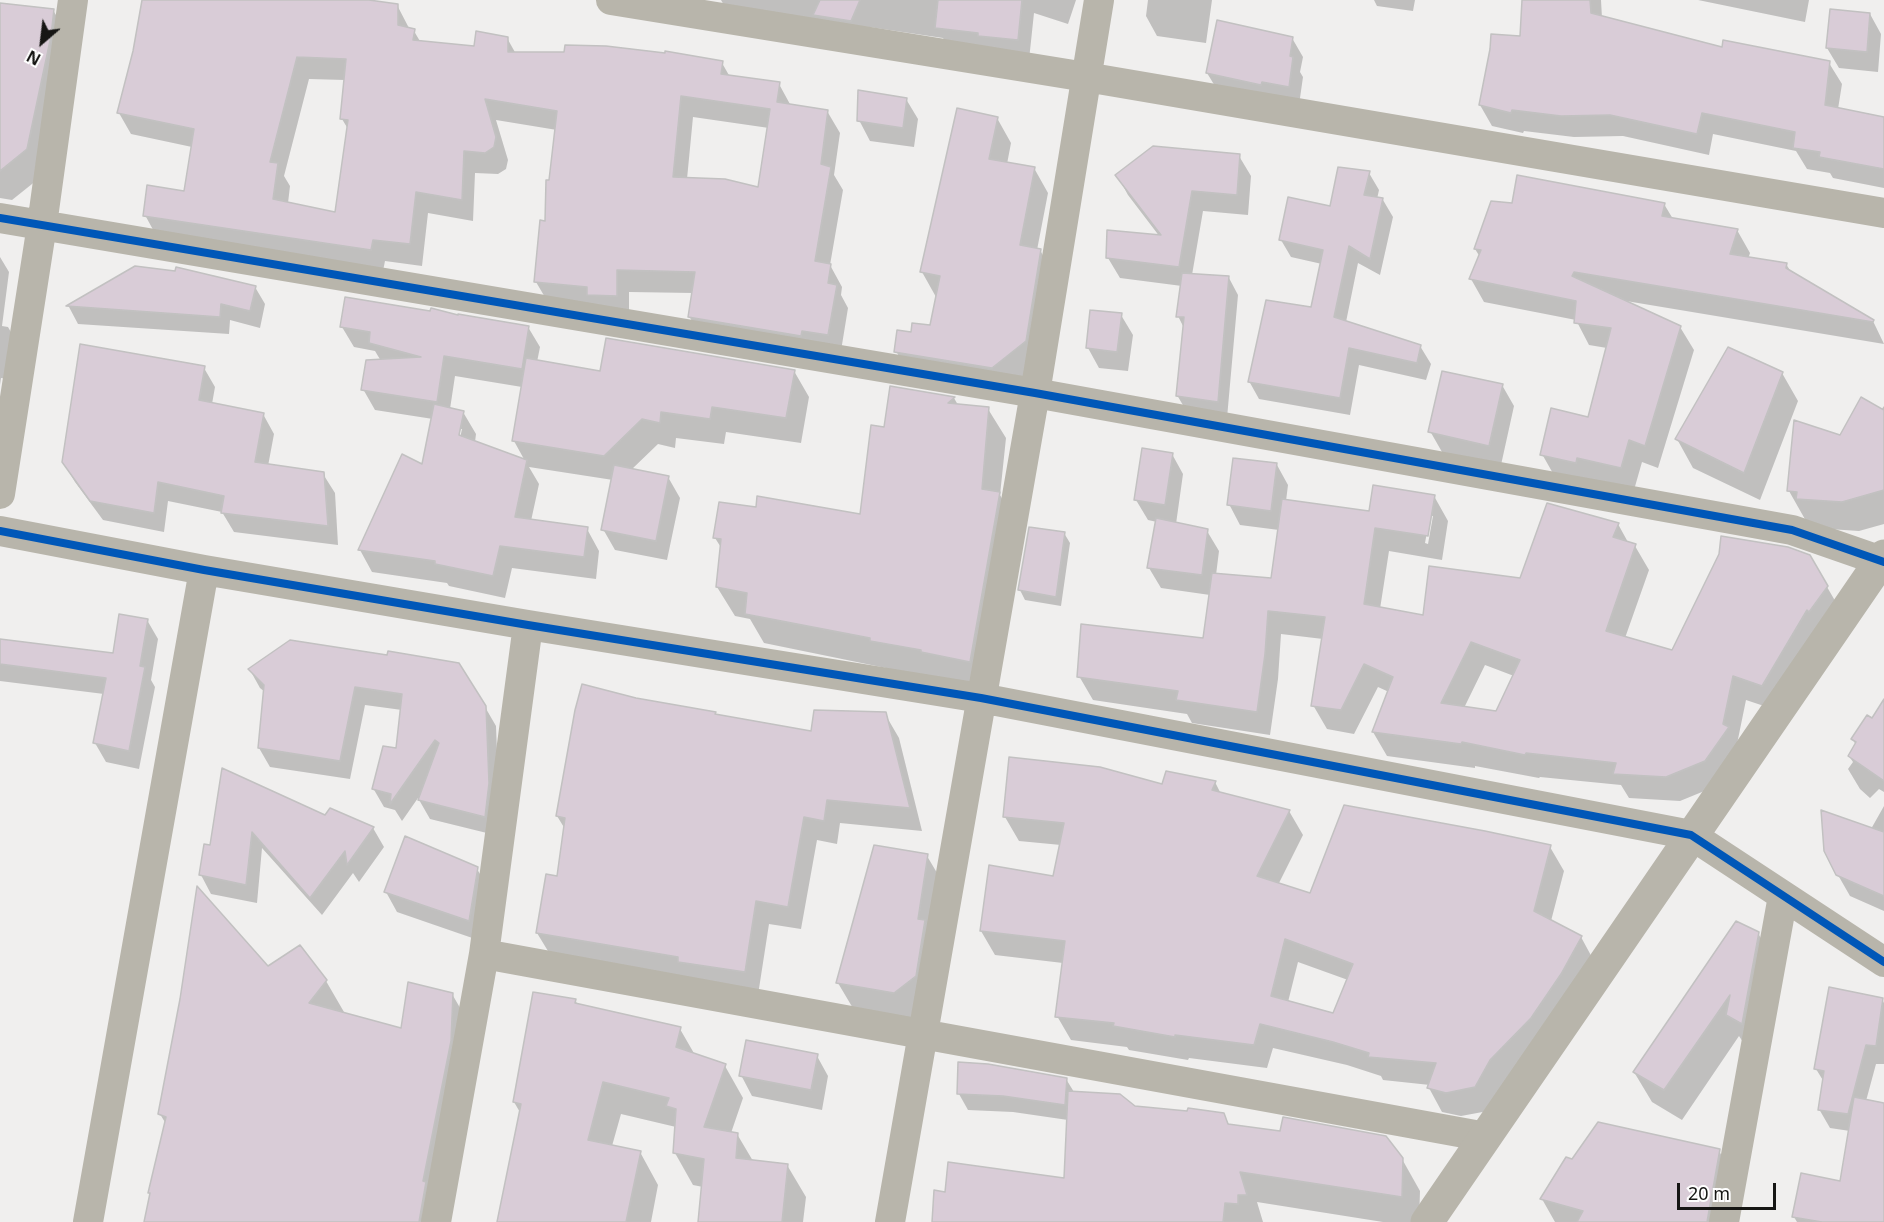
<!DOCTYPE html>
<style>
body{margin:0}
#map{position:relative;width:1884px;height:1222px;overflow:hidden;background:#f0efee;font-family:"Noto Sans",sans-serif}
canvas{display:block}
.north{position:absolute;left:12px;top:12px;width:60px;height:60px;-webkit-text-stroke:4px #fff;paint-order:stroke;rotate:208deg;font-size:16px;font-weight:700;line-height:24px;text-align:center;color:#161614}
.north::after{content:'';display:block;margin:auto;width:21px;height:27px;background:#161614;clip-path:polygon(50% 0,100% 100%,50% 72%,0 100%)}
.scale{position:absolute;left:1677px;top:1183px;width:99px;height:27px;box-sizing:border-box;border:3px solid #161614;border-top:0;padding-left:8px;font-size:18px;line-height:21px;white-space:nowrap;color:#161614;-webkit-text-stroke:4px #fff;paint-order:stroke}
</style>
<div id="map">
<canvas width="1884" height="1222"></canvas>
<div class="north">N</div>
<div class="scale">20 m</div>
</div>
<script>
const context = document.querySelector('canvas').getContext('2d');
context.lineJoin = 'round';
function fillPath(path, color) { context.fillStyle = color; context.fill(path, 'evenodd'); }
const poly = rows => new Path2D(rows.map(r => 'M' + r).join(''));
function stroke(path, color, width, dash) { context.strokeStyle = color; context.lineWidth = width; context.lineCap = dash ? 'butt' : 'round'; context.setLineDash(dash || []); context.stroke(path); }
fillPath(poly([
 [145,0,361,0,397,5,410,30,414,31,421,43,476,47,507,38,516,54,722,63,730,77,779,84,791,106,827,111,840,133,834,175,843,190,830,265,842,287,841,295,848,308,840,357,702,338,689,316,693,293,629,292,629,317,549,304,536,282,546,223,557,130,496,120,508,160,506,169,498,174,475,173,473,221,428,213,422,266,385,261,383,271,157,237,145,215,185,192,192,147,131,134,119,113,134,52],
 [309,79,345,80,342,119,348,129,336,214,288,203,290,186,284,176],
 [693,117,769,128,759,188,687,179],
 [721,0,1076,0,1068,24,1034,13,1029,60,949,49,943,38,869,27,733,21],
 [1148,0,1212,0,1206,43,1157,36,1146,16],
 [1374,0,1415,0,1413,11,1377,6],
 [1523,0,1601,0,1602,18,1723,49,1829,63,1842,84,1838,109,1883,118,1884,116,1884,188,1833,178,1830,173,1807,169,1796,151,1713,134,1709,155,1623,136,1574,137,1524,131,1523,133,1492,126,1480,105,1521,37],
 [1698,0,1809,0,1805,22],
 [0,5,53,10,69,37,42,176,12,200,0,198],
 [1870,14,1881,34,1878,72,1839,68,1827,48],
 [1292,38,1303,57,1300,72,1303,77,1299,105,1218,91,1207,73],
 [906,99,918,119,914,147,870,141,859,120],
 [997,118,1011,143,1007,164,1034,168,1048,193,1037,250,1040,250,1054,275,1040,366,1006,392,910,376,896,351,912,334,932,326,936,297,922,272],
 [1239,156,1251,176,1248,215,1203,211,1192,275,1229,278,1238,295,1227,418,1187,412,1177,395,1184,328,1178,316,1182,286,1120,278,1108,258,1160,237,1128,195,1117,175],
 [1369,173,1379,190,1377,199,1383,200,1393,217,1380,275,1358,263,1346,322,1420,346,1431,364,1426,380,1359,365,1350,415,1259,399,1249,381,1312,309,1322,264,1291,257,1281,240,1331,208],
 [1513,204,1664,204,1673,219,1737,230,1750,253,1748,259,1786,264,1791,272,1873,321,1884,344,1626,301,1680,327,1694,350,1658,468,1642,462,1634,490,1555,477,1542,454,1589,419,1607,348,1589,345,1576,320,1484,302,1471,279,1480,257,1475,249],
 [0,257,9,272,2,326,8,327,19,346,14,380,1,378,0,385],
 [135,267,255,287,265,304,260,328,230,320,229,334,78,324,69,307],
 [1121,315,1133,335,1128,371,1099,368,1088,348],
 [459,317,528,327,540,347,537,362,601,373,794,371,809,397,801,443,726,432,724,444,676,438,675,448,658,444,631,470,668,477,680,498,667,560,615,550,603,529,613,480,529,467,539,484,531,521,587,529,599,551,596,579,512,568,505,598,449,586,447,583,372,572,360,550,423,466,433,419,375,410,363,389,381,361,375,351,354,347,342,327],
 [455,376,522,387,514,441,525,461,475,442,476,434,463,412,450,409],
 [459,429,462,429,459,443,456,442],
 [204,368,215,387,212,404,263,414,274,434,268,466,323,474,335,493,338,545,234,532,222,512,168,501,164,532,103,520,75,482,63,462],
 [1782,373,1798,401,1760,500,1693,468,1677,439],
 [1502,385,1514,406,1501,465,1442,452,1430,431],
 [891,388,954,398,958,405,988,409,1006,438,1000,495,1016,523,987,691,888,671,886,668,764,643,750,619,735,616,717,587,722,549,715,538,757,509,861,515,885,428],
 [1884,406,1884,524,1859,531,1814,528,1806,521,1789,491,1840,437,1881,410],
 [1172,454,1183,474,1176,524,1207,531,1219,551,1216,575,1272,580,1279,530,1240,525,1229,504,1277,465,1288,485,1286,501,1370,512,1434,496,1448,521,1442,560,1389,551,1380,609,1424,617,1521,580,1618,524,1629,544,1635,546,1649,570,1625,638,1673,651,1809,556,1841,611,1776,710,1746,700,1737,744,1719,785,1680,801,1629,798,1621,785,1540,777,1539,778,1475,766,1475,768,1387,756,1373,732,1389,692,1378,687,1354,734,1327,729,1313,705,1323,639,1281,634,1278,679,1270,735,1192,723,1187,714,1093,700,1079,676,1204,640,1210,595,1161,588,1149,568,1157,522,1148,520,1136,500],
 [1430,516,1433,516,1428,544,1425,543],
 [1485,665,1514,676,1496,713,1464,708],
 [1064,533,1070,543,1061,606,1025,600,1020,590],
 [147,620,158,639,151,680,155,687,139,769,106,762,95,743,104,694,0,681,0,640,114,655],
 [250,670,485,707,496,726,499,803,495,835,430,819,418,798,402,821,395,810,384,807,373,788,397,750,402,710,365,705,350,779,270,767,259,748,265,692,260,688],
 [636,700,715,713,716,716,812,733,885,714,899,738,922,831,840,823,837,844,817,840,801,929,769,924,758,995,551,956,537,933,558,878,565,829,557,816],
 [1884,718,1884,792,1879,789,1870,798,1860,789,1848,769,1853,762,1849,756,1856,745,1853,740,1880,724],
 [223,770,326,816,373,828,384,847,359,882,353,873,322,915,262,848,257,903,211,894,201,875,211,847],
 [1215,782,1221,794,1289,811,1303,835,1278,885,1311,895,1550,847,1564,871,1551,921,1581,937,1594,961,1488,1111,1461,1116,1442,1112,1429,1088,1430,1085,1383,1080,1381,1076,1347,1065,1273,1048,1267,1068,1189,1058,1188,1060,1129,1050,1127,1047,1071,1040,1057,1016,1063,963,995,955,981,931,1054,878,1061,845,1019,841,1005,817,1164,786],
 [1298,962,1348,980,1334,1014,1288,1002],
 [1884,806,1884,911,1850,896,1838,875,1871,829],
 [927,856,943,883,934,939,910,1020,854,1010,838,983],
 [477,869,489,889,481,941,397,912,386,892],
 [1758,933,1775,964,1745,1045,1739,1036,1682,1120,1652,1102,1634,1072],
 [300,947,326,981,344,1012,343,1014,402,1030,452,994,470,1025,441,1222,145,1222,166,1124,160,1114,267,968],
 [1882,999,1884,1003,1884,1064,1876,1064,1866,1101,1884,1104,1884,1222,1797,1222,1794,1217,1842,1183,1850,1131,1830,1128,1819,1109,1824,1082,1816,1069],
 [575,1000,578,1005,680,1029,695,1055,725,1066,743,1098,731,1133,737,1134,753,1161,787,1165,806,1197,803,1222,699,1222,703,1187,693,1185,675,1153,676,1127,621,1114,612,1146,640,1152,658,1185,651,1222,498,1222,521,1114,514,1102],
 [817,1056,828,1076,822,1110,752,1096,741,1075],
 [1066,1079,1074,1092,1135,1108,1223,1114,1230,1126,1402,1159,1420,1191,1419,1222,1383,1222,1257,1202,1263,1222,933,1222,947,1194,1066,1180,1068,1120,1013,1112,968,1110,959,1094],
 [1719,1151,1733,1175,1725,1222,1555,1222,1542,1199,1573,1161]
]), '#0003');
const building = poly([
 [142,0,369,0,398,4,398,25,415,29,413,40,474,46,476,31,508,37,508,52,564,52,565,45,606,46,665,53,665,51,723,61,721,74,780,82,777,102,828,110,821,164,831,167,815,261,831,264,828,283,837,285,828,335,802,331,801,336,688,317,695,272,617,270,617,296,587,295,587,287,534,282,540,220,545,221,546,180,549,180,557,111,485,99,496,137,494,147,485,153,464,151,462,200,416,192,410,244,373,240,371,250,143,216,147,185,184,191,194,129,117,113,133,51,142,0],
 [297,57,346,59,340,119,348,120,335,212,273,199,278,163,270,162,297,57],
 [681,96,770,109,758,187,725,179,673,177,681,96],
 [820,0,860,0,851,21,813,15,820,0],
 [938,0,1022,0,1018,40,978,36,978,33,935,28,938,0],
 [1522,0,1590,0,1591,13,1722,47,1723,40,1830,61,1825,105,1884,117,1884,169,1819,157,1820,152,1793,148,1795,132,1702,113,1697,134,1610,115,1561,116,1512,110,1511,113,1479,105,1490,49,1491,34,1520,36,1522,0],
 [0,3,54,9,51,36,27,149,0,171,0,3],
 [1830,9,1870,13,1867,52,1826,48,1830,9],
 [1217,20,1293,37,1290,56,1293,57,1289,87,1262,82,1261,85,1206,73,1217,20],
 [858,90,907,98,903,128,857,121,858,90],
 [957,108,998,117,989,159,1035,167,1020,245,1041,249,1026,341,992,368,894,352,897,330,911,332,912,323,930,325,940,276,920,272,957,108],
 [1153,146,1240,154,1237,195,1192,191,1179,267,1106,258,1107,230,1161,235,1115,175,1153,146],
 [1338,167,1370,171,1364,195,1383,198,1370,259,1349,246,1334,317,1421,345,1417,363,1349,348,1340,398,1248,382,1266,300,1311,307,1323,250,1279,240,1288,197,1330,206,1338,167],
 [1517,175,1665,203,1662,216,1738,229,1730,254,1787,263,1786,268,1874,320,1873,322,1574,272,1572,276,1681,326,1645,446,1629,440,1621,468,1577,458,1576,463,1540,455,1551,408,1588,417,1611,328,1574,323,1576,301,1469,279,1481,250,1474,249,1491,201,1512,203,1517,175],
 [135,266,175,271,176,267,256,286,250,311,221,304,220,317,66,306,135,266],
 [1182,273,1229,276,1218,402,1176,396,1184,317,1176,317,1182,273],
 [345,297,430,311,431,308,458,315,458,314,529,326,522,369,444,356,437,402,361,390,366,360,421,357,369,343,370,332,340,327,345,297],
 [1090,310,1122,313,1117,352,1086,348,1090,310],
 [606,338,795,370,786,418,712,407,710,419,661,412,660,423,642,419,604,456,512,441,526,358,600,371,606,338],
 [80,344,205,366,199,400,264,413,255,462,324,472,328,526,221,513,224,496,158,482,154,513,90,501,62,462,80,344],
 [1728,347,1783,372,1744,473,1675,439,1728,347],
 [1442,371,1503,384,1489,446,1428,432,1442,371],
 [890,386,955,397,948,403,989,407,982,489,1000,492,970,662,921,652,921,650,870,641,870,638,745,614,747,593,716,587,721,539,713,538,719,502,756,507,757,496,860,514,871,425,884,427,890,386],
 [1861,397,1884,410,1884,490,1842,502,1796,499,1797,492,1787,491,1794,420,1840,435,1861,397],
 [434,404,464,411,459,435,527,460,515,517,588,527,584,557,500,546,493,576,435,564,435,561,358,550,402,454,422,464,434,404],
 [1142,448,1173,453,1165,505,1134,500,1142,448],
 [1233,458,1277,463,1271,511,1227,505,1233,458],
 [614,465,669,476,656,541,601,530,614,465],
 [1373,485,1435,495,1428,536,1375,528,1364,604,1423,615,1429,566,1520,578,1547,503,1619,523,1613,537,1636,544,1606,631,1672,650,1719,554,1721,536,1788,547,1810,555,1828,586,1809,612,1807,610,1762,686,1733,676,1723,724,1729,727,1705,761,1666,777,1613,774,1616,763,1526,753,1525,755,1462,742,1461,744,1372,732,1393,677,1364,664,1341,710,1311,706,1325,617,1268,611,1265,654,1257,712,1176,700,1178,691,1077,677,1081,624,1203,638,1212,573,1271,578,1282,499,1369,511,1373,485],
 [1471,642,1520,660,1496,711,1441,703,1471,642],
 [1156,518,1208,529,1202,575,1147,568,1156,518],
 [1029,527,1065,532,1056,597,1018,590,1029,527],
 [119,614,148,619,140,666,145,667,129,751,93,743,106,678,0,664,0,639,113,653,119,614],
 [290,640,387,655,388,651,459,663,486,706,489,783,485,817,418,800,439,743,435,740,390,804,391,794,372,789,383,746,396,748,402,694,355,687,340,761,258,748,264,685,248,669,290,640],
 [582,684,636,698,716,712,715,714,811,731,814,710,886,712,910,808,827,800,824,821,804,817,788,907,756,901,745,972,678,962,678,957,536,933,546,874,557,876,565,818,556,816,575,710,582,684],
 [1884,699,1884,781,1848,756,1856,742,1851,739,1867,715,1872,718,1884,699],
 [1009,757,1100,767,1162,784,1166,771,1216,781,1212,790,1290,810,1257,876,1310,893,1344,805,1485,831,1551,845,1534,911,1582,936,1561,974,1531,1018,1490,1060,1475,1087,1446,1093,1427,1088,1436,1063,1368,1057,1369,1053,1333,1042,1260,1024,1254,1045,1175,1035,1175,1037,1113,1026,1114,1023,1055,1017,1065,941,980,931,989,865,1053,876,1064,823,1003,817,1009,757],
 [1285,939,1353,964,1333,1013,1271,996,1285,939],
 [222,768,325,815,330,808,374,827,347,865,345,851,310,898,252,832,246,885,199,875,204,844,210,845,222,768],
 [1821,810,1884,832,1884,896,1836,875,1824,851,1821,810],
 [405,836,478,867,469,921,384,892,405,836],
 [874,845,928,854,918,919,925,920,916,976,894,993,836,983,874,845],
 [197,886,268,966,300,945,327,980,309,1003,401,1028,408,982,453,993,451,1041,423,1181,426,1182,419,1222,144,1222,150,1193,148,1193,166,1117,158,1114,180,999,197,886],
 [1736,921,1759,932,1742,1024,1726,1015,1730,995,1664,1090,1633,1072,1736,921],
 [1829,987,1883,998,1876,1046,1866,1045,1848,1114,1818,1110,1824,1071,1814,1069,1829,987],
 [533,992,576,999,575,1003,681,1027,676,1047,726,1064,704,1127,738,1133,736,1158,788,1164,782,1222,698,1222,704,1159,673,1153,676,1109,666,1106,669,1098,603,1082,588,1140,641,1151,626,1222,497,1222,521,1104,513,1102,533,992],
 [746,1040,818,1054,811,1090,739,1076,746,1040],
 [958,1062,988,1064,1067,1078,1065,1105,1003,1096,957,1094,958,1062],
 [1068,1091,1120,1094,1135,1106,1187,1111,1188,1108,1224,1113,1228,1124,1280,1131,1283,1117,1386,1136,1403,1158,1402,1197,1240,1172,1247,1195,1238,1195,1238,1204,1225,1203,1223,1222,932,1222,934,1190,945,1192,948,1162,1064,1178,1068,1091],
 [1854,1097,1884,1103,1884,1222,1822,1222,1792,1217,1801,1173,1840,1181,1854,1097],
 [1598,1122,1720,1149,1707,1222,1577,1222,1583,1211,1540,1199,1566,1157,1572,1159,1598,1122]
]);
fillPath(building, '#d9ccd7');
stroke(building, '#c2c1c1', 1.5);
stroke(poly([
 [611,0,1086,77,1884,213],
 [0,218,1035,393,1792,530,1884,562],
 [0,494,42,225,73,0],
 [0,531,204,570,528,625,981,698,1691,835,1884,962],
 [484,954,1486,1137],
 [88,1222,204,570],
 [436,1222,484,954,528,625],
 [890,1222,1035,393,1099,0],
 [1724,1222,1783,896]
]), '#b8b5ab', 30);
stroke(poly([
 [1427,1222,1884,556]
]), '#b8b5ab', 33);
stroke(poly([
 [0,218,1035,393,1792,530,1884,562],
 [0,531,204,570,528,625,981,698,1691,835,1884,962]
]), '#0057b8', 8);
</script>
